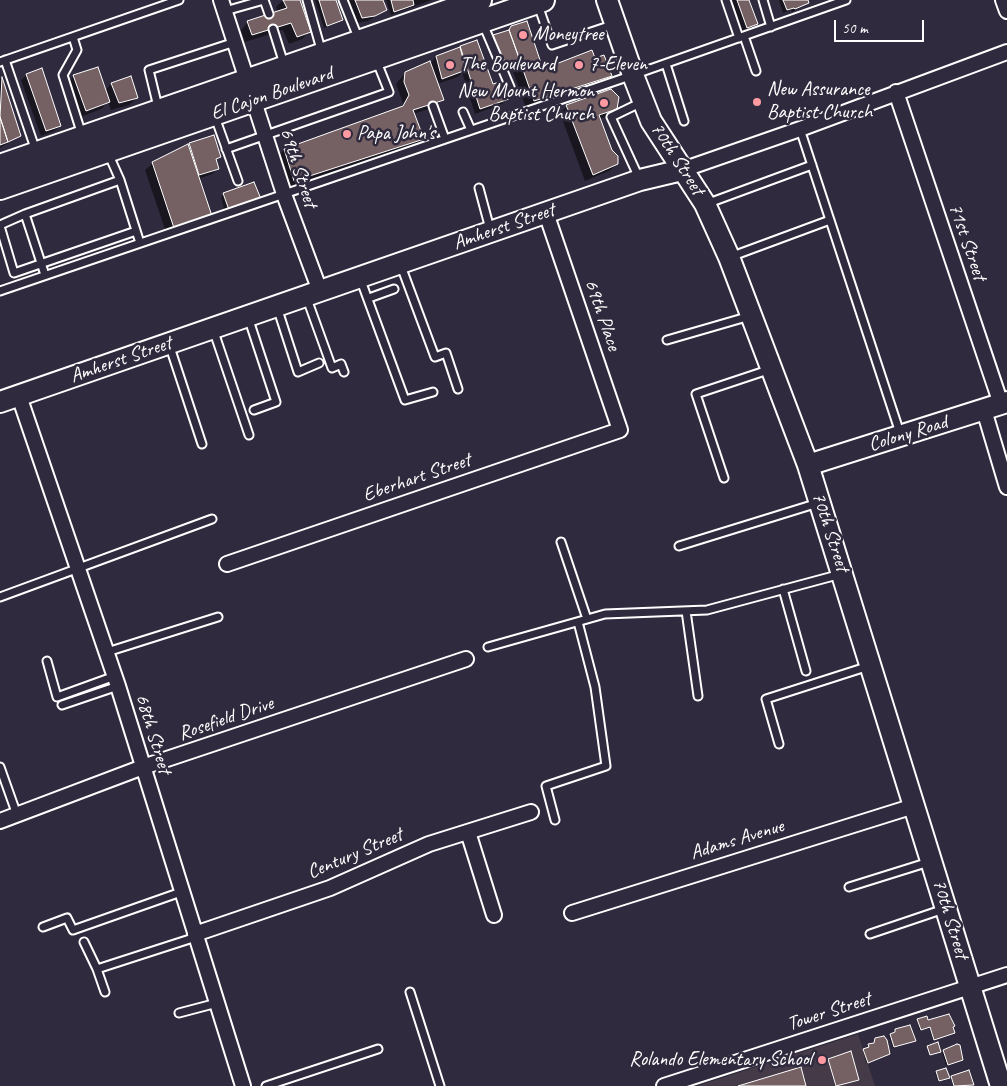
<!DOCTYPE html>
<style>
body{margin:0}
#map{position:relative;width:1007px;height:1086px;overflow:hidden;background:#2f2a3d;font-family:Caveat,sans-serif}
canvas{display:block}
.scale{position:absolute;left:834px;top:20px;width:90px;height:22px;box-sizing:border-box;border:2px solid #fff;border-top:0;padding-left:6px;font-size:15px;line-height:18px;white-space:nowrap;color:#fff;-webkit-text-stroke:4px #2f2a3d;paint-order:stroke}
</style>
<div id="map">
<canvas width="1007" height="1086"></canvas>
<div class="scale">50 m</div>
</div>
<script>
const context = document.querySelector('canvas').getContext('2d');
context.lineJoin = 'round';
function fillPath(path, color) { context.fillStyle = color; context.fill(path, 'evenodd'); }
const poly = rows => new Path2D(rows.map(r => 'M' + r).join(''));
function stroke(path, color, width, dash) { context.strokeStyle = color; context.lineWidth = width; context.lineCap = dash ? 'butt' : 'round'; context.setLineDash(dash || []); context.stroke(path); }
function drawText(font, color, halo, rows, align = 'center') {
  context.font = font + ' Caveat,sans-serif'; context.lineWidth = 5; context.setLineDash([]); context.textBaseline = 'middle'; context.strokeStyle = halo; context.fillStyle = color; for (const [text, x, y, turn = 0] of rows) {
    context.save(); context.translate(x, y); context.rotate((+turn || 0) * Math.PI / 180); context.textAlign = isNaN(turn) ? turn : align; if (halo) context.strokeText(text, 0, 0); context.fillText(text, 0, 0); context.restore();
  }
}
fillPath(poly([
 [858,1034,875,1086,697,1086]
]), '#443a48');
fillPath(poly([
 [283,0,299,0,309,32,302,39,289,44,283,30,245,42,241,30,248,22,278,12,276,7],
 [315,0,335,0,342,20,324,28],
 [348,0,382,0,386,10,368,21,356,23],
 [386,0,432,0,391,15],
 [727,0,748,0,756,24,749,31,739,35],
 [779,0,807,0,807,2,792,12,791,10,783,13],
 [508,32,542,70,595,60,610,76,603,84,526,108,510,63,502,65,492,37],
 [461,47,492,86,507,98,502,104,475,114,462,72,458,77,437,84,442,99,435,107,413,114,422,138,415,146,287,188,277,157,284,150,400,109,403,103,396,84,400,79,408,71,430,64,436,57],
 [97,68,105,91,111,84,130,77,137,98,129,105,111,110,108,102,101,109,78,118,66,84,73,77],
 [27,75,60,126,54,131,41,136,21,80],
 [1,79,19,136,0,148,0,79],
 [567,106,616,108,608,116,599,119,617,164,609,171,585,181,560,113],
 [190,145,220,157,215,161,218,169,212,174,198,179,211,216,167,235,145,170,153,163],
 [224,194,256,202,225,213,221,197],
 [918,1020,952,1028,953,1033,933,1040,929,1027,919,1030],
 [895,1030,913,1042,893,1048,889,1036,894,1034],
 [876,1040,889,1054,866,1063,863,1051],
 [959,1047,960,1061,946,1065,942,1052],
 [828,1060,858,1080,835,1086],
 [946,1069,947,1079,938,1082,935,1073],
 [952,1077,972,1085,953,1086]
]), '#0007');
const building = poly([
 [283,0,300,0,311,32,297,37,291,23,252,35,247,21,287,8,283,0],
 [319,0,336,0,343,20,327,26,319,0],
 [355,0,383,0,387,10,375,16,362,18,355,0],
 [391,0,413,0,414,5,394,12,391,0],
 [737,0,749,0,758,24,747,28,737,0],
 [783,0,808,0,809,3,795,9,794,8,787,10,783,0],
 [527,21,543,69,592,50,595,58,604,55,612,76,534,101,509,30,511,26,527,21],
 [509,30,520,60,504,65,493,35,509,30],
 [477,40,493,84,502,81,509,99,480,109,460,46,477,40],
 [460,47,466,70,442,79,436,56,460,47],
 [430,61,444,100,413,110,424,139,294,181,284,149,403,106,409,95,404,82,405,72,430,61],
 [98,67,110,102,86,111,73,75,98,67],
 [42,68,61,126,46,131,26,74,42,68],
 [131,76,138,98,119,103,111,83,131,76],
 [2,77,21,136,8,142,0,117,2,77],
 [611,89,619,97,617,109,599,115,612,150,618,156,618,164,593,175,566,105,611,89],
 [0,117,8,142,0,145,0,117],
 [214,135,221,157,216,159,219,169,199,175,189,143,214,135],
 [188,144,212,216,174,228,152,162,188,144],
 [254,182,261,199,229,210,223,193,254,182],
 [949,1014,955,1026,953,1027,955,1033,934,1040,930,1027,921,1030,917,1019,927,1016,928,1020,949,1014],
 [910,1025,916,1041,894,1047,890,1034,895,1032,895,1029,910,1025],
 [884,1036,887,1040,890,1054,868,1063,863,1049,869,1047,868,1044,874,1043,875,1038,884,1036],
 [938,1042,941,1052,930,1055,927,1046,938,1042],
 [957,1044,960,1045,963,1060,948,1065,943,1050,957,1044],
 [851,1051,859,1080,836,1086,828,1059,851,1051],
 [801,1067,806,1086,738,1086,801,1067],
 [946,1068,950,1078,939,1081,936,1071,946,1068],
 [969,1070,974,1085,954,1086,951,1076,969,1070]
]);
fillPath(building, '#756063');
stroke(building, '#fff', 1);
const lane = poly([
 [264,0,269,14],
 [307,0,322,53],
 [343,0,359,40],
 [726,0,739,38],
 [763,0,771,27],
 [538,5,552,45,615,24],
 [225,11,264,0],
 [483,24,510,87],
 [273,29,284,64],
 [744,36,756,71],
 [73,37,77,50,63,75,82,135],
 [5,60,36,151],
 [0,62,179,0],
 [666,64,684,121],
 [433,106,445,139],
 [158,107,149,70,235,42],
 [463,112,471,130],
 [215,117,238,181],
 [800,129,900,433],
 [226,149,389,92,377,62],
 [108,153,120,180],
 [639,178,611,117,642,102],
 [479,188,490,229],
 [706,204,812,165],
 [0,225,25,214],
 [0,226,14,273,136,231],
 [730,257,830,220],
 [401,266,435,357,446,353,458,389],
 [45,275,25,214,120,180,140,243],
 [360,278,405,400,433,392],
 [0,291,633,75,846,0],
 [306,296,332,368,341,364,344,372],
 [369,298,394,289],
 [277,307,298,372,319,363],
 [248,317,276,402,254,410],
 [213,329,249,435],
 [667,340,750,316],
 [169,344,202,444],
 [724,478,696,394,771,369],
 [561,542,587,619],
 [679,546,818,503],
 [783,589,806,671],
 [0,597,212,519],
 [686,611,698,696],
 [488,647,605,614,707,610,841,574],
 [107,652,218,617],
 [47,661,57,697,115,676],
 [62,705,118,686],
 [779,744,766,699,869,666],
 [0,767,17,815],
 [555,820,546,786,606,766,595,687,578,622],
 [849,887,929,862],
 [43,927,67,918,73,930,181,892],
 [870,934,944,909],
 [84,942,97,969,196,937],
 [97,969,105,992],
 [410,992,440,1086],
 [179,1013,217,1003],
 [266,1086,378,1049]
]);
const street = poly([
 [221,0,285,197,320,291],
 [1003,0,1007,11],
 [896,92,1001,404],
 [682,170,800,129,1007,52],
 [19,396,118,686,243,1086],
 [984,410,1007,487],
 [227,564,620,430,546,213],
 [0,821,143,767,466,659],
 [468,832,494,915],
 [572,913,914,806],
 [195,934,330,888,429,844,531,812],
 [664,1086,1007,975]
]);
const secondary = poly([
 [607,0,633,75,651,121,705,204,729,257,808,465,1001,1086],
 [0,402,640,180,682,170],
 [808,465,1007,402]
]);
const primary = poly([
 [0,166,480,0],
 [0,188,543,0]
]);
stroke(lane, '#fff', 11);
stroke(street, '#fff', 18);
stroke(secondary, '#fff', 24);
stroke(primary, '#fff', 26);
stroke(lane, '#2f2a3d', 7);
stroke(street, '#2f2a3d', 14);
stroke(secondary, '#2f2a3d', 20);
stroke(primary, '#2f2a3d', 22);
for (const [x, y, r, color] of [
 [523,35,5,"#ff9aa2"],
 [450,65,5,"#ff9aa2"],
 [579,65,5,"#ff9aa2"],
 [757,102,5,"#ff9aa2"],
 [604,103,5,"#ff9aa2"],
 [347,134,5,"#ff9aa2"],
 [822,1060,5,"#ff9aa2"]
]) { const dot = new Path2D(); dot.arc(x, y, r, 0, 2 * Math.PI); context.fillStyle = color; context.fill(dot); stroke(dot, '#2f2a3d', 2); }
drawText('20px', '#fff', '#2f2a3d', [
 ["Moneytree",533,35],
 ["The Boulevard",460,65],
 ["7-Eleven",589,65],
 ["New Assurance",767,90],
 ["Baptist Church",767,113],
 ["New Mount Hermon",594,92,"right"],
 ["Baptist Church",594,115,"right"],
 ["Papa John's",357,134],
 ["Rolando Elementary School",812,1060,"right"]
], 'left');
drawText('20px', '#fff', '#2f2a3d', [
 ["El Cajon Boulevard",272,94,-19],
 ["70th Street",677,159,57],
 ["69th Street",298,168,72],
 ["Amherst Street",504,227,-19],
 ["71st Street",967,242,71],
 ["69th Place",602,315,71],
 ["Amherst Street",121,360,-19],
 ["Colony Road",908,434,-17],
 ["Eberhart Street",417,478,-19],
 ["70th Street",830,532,72],
 ["Rosefield Drive",226,719,-19],
 ["68th Street",153,734,73],
 ["Adams Avenue",737,840,-17],
 ["Century Street",355,854,-23],
 ["70th Street",950,919,73],
 ["Tower Street",829,1012,-18]
]);
</script>
